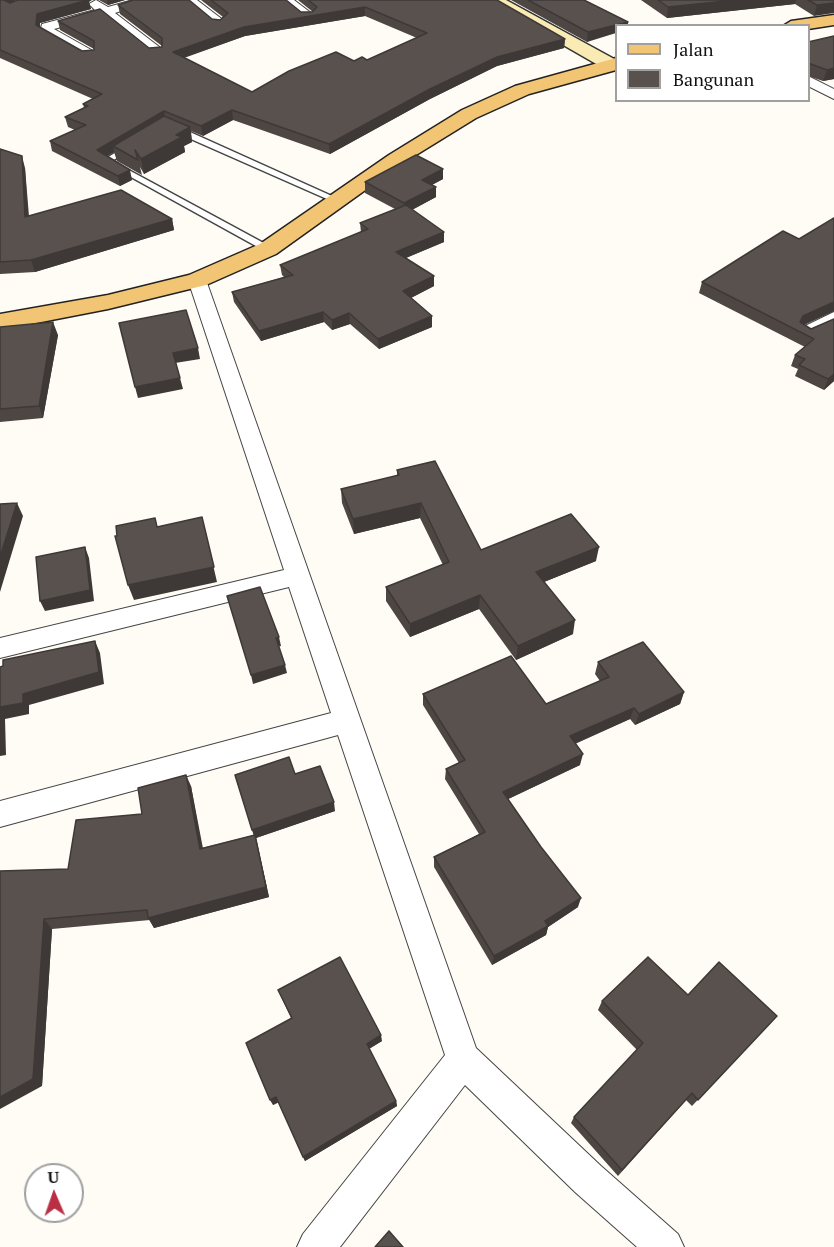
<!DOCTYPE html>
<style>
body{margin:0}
#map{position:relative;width:834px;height:1247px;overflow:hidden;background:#fefcf5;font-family:"PT Serif",serif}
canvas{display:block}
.legend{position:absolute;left:615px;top:24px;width:195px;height:78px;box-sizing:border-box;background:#fff;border:2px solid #a0a0a0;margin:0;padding:8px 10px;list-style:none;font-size:18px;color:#111}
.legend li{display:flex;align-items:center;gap:12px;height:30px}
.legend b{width:30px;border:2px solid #a0a0a0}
.north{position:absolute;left:24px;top:1163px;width:60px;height:60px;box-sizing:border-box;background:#fff;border:2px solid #a0a0a0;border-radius:50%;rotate:358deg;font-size:16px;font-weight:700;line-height:24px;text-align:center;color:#111}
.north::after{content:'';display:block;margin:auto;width:21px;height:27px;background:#ba2f44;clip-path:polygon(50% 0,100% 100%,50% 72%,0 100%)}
</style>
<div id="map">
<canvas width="834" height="1247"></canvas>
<ul class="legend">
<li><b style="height:8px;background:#f1c573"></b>Jalan</li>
<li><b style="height:16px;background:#59514e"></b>Bangunan</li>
</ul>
<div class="north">U</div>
</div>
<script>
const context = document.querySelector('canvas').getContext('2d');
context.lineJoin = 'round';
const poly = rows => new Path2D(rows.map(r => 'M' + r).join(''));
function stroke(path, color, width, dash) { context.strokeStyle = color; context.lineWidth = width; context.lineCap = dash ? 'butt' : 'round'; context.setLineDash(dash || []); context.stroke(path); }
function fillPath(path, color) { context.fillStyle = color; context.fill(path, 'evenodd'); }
const service = poly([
 [175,128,181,128,343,201,336,203,175,132,175,128],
 [126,146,133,148,112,161,271,247,271,251,265,251,102,161,126,146]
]);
const minor = poly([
 [96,0,108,7,133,0,154,0,115,13,162,49,162,55,152,55,103,16,54,29,95,52,95,58,85,58,40,32,42,24,95,10,89,4,96,0],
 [183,0,197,0,227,23,220,27,215,26,183,0],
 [279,0,294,0,315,16,313,19,303,19,279,0],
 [808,76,834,89,834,99,808,86,808,76],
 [197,274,206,280,476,1048,601,1166,678,1234,684,1247,637,1247,575,1192,465,1085,340,1247,297,1247,303,1234,445,1055,338,735,0,827,0,801,331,713,289,587,0,658,0,638,284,570,188,280,197,274],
 [834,312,834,326,808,338,801,336,798,332,801,328,834,312]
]);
const secondary = poly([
 [485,0,506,0,616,60,616,69,605,69,485,0]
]);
const primary = poly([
 [834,15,834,25,808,29,808,26,783,26,791,21,834,15],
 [616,58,616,70,529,94,476,118,403,163,276,254,206,285,108,309,0,330,0,314,108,295,189,275,260,244,389,155,462,110,515,86,616,58]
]);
stroke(service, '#444', 3);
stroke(minor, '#444', 2);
stroke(secondary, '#333', 3);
stroke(primary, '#222', 3);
fillPath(service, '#fff');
fillPath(minor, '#fff');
fillPath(secondary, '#faebb4');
fillPath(primary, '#f1c573');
fillPath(poly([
 [0,0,16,0,10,3,89,2,91,9,40,23,40,27,82,51,94,50,94,49,60,30,58,21,149,48,162,47,162,46,120,14,118,5,220,20,223,17,201,0,286,0,301,12,313,12,298,0,497,0,565,39,564,48,497,66,430,99,330,154,233,120,203,136,191,131,192,142,184,146,185,152,144,174,140,167,142,175,117,161,114,152,107,156,132,180,120,186,52,151,50,141,75,130,68,127,65,117,84,108,83,104,93,99,0,58],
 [365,16,417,38,367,60,354,61,252,92,184,58,245,36],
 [99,0,125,0,108,5],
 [511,0,584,0,628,22,587,42],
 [641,0,834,0,814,16,795,4,667,18],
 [808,42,834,79,823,81,808,76],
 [0,149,25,168,29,216,172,219,174,230,35,272,0,274],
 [443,169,443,179,432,185,436,187,436,197,412,210,444,232,444,242,406,258,434,276,434,286,411,298,432,327,379,349,350,324,332,330,324,322,261,341,234,302,232,292,284,277,282,275,280,265,361,232,360,223,395,209,365,193,365,182],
 [799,239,834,311,804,325,811,329,834,381,824,390,795,376,798,369,791,366,795,355,805,347,699,293,702,282],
 [0,327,58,335,43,418,0,422],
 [397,470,481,550,596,561,544,582,573,634,516,660,479,609,410,637,386,601,386,587,443,565,420,518,354,534,342,503,341,489,397,476],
 [598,662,684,692,680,704,635,725,630,719,575,744,580,765,508,799,578,907,548,927,546,935,492,965,434,867,434,857,479,834,445,779,446,769,459,763,423,705,423,694,546,704,600,681,595,674],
 [295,774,335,811,256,838,269,897,154,928,150,920,52,929,42,1086,0,871,68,869,142,814,191,786,202,848,254,835,235,775],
 [278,990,382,1041,369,1049,396,1101,397,1106,305,1161,279,1102,273,1105,291,1018],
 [688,995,777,1016,692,1106,686,1100,618,1176,571,1123,574,1117,637,1050,598,1010,602,1001]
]), '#4d4643');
fillPath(poly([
 [1,0,16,0,3,7],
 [86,0,92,0,89,2,91,9,40,23,39,34,36,25,37,14],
 [107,0,125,0,108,5],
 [736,0,796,0,795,4,667,18,668,7],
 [834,3,834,13,814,16,817,5],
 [365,7,365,16,245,36,174,61,173,52,244,27],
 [628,22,628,26,616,26,616,33,587,42,588,32],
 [565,39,564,48,497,66,430,99,330,154,329,144,430,89,497,57],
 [834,68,834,79,823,81,827,70],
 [232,110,233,120,203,136,201,126],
 [164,111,166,121,113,146,114,152,100,160,97,150],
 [190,127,192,142,184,146,185,152,144,174,141,159,176,135],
 [22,156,25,168,29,229,25,217],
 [443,169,443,179,422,190,422,180],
 [130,170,132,180,120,186,118,176],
 [436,187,436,197,404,214,404,203],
 [172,219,174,230,35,272,31,260],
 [444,232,444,242,396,262,396,252],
 [434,276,434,286,403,302,403,291],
 [834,302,834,311,799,327,796,333,803,316],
 [323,312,324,322,261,341,259,331],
 [349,313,350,324,332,330,332,320],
 [432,316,432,327,379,349,378,339],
 [53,322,58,335,43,418,39,406],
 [198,348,200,359,175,363,173,353],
 [834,374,834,381,824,390,828,379],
 [180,378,183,389,138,398,135,387],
 [17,503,23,516,0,592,0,557],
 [421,503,420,518,354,534,353,519],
 [202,517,217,582,134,600,128,585],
 [85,547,89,558,94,601,45,611,40,601],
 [599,547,596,561,534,586,536,572],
 [480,595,479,609,410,637,410,624],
 [575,620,573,634,516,660,518,646],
 [279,637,281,646,277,647,276,638],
 [95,641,100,653,104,684,29,705,29,714,5,719,6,755,0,756,0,707,23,694],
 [285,665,287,673,253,684,251,675],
 [684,692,680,704,635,725,639,714],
 [634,708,630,719,567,747,570,736],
 [583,754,580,765,502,802,503,792],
 [186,775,191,786,205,859,200,849],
 [334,802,335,811,256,838,269,897,154,928,148,918,255,839,252,830],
 [581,898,578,907,548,927,546,935,492,965,494,956],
 [44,919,52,929,42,1086,0,1109,0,1097],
 [381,1035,382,1041,367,1050,367,1044],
 [276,1097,279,1102,273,1105,270,1100],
 [396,1101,397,1106,305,1161,303,1157]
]), '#3e3937');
const building = poly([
 [0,0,4,0,10,3,18,0,88,0,37,14,36,25,82,51,94,50,94,41,58,21,100,9,149,48,162,47,162,38,118,5,133,0,189,0,212,19,220,20,228,13,211,0,286,0,301,12,312,12,317,7,308,0,497,0,565,39,497,57,430,89,329,144,232,110,201,126,164,111,97,150,130,170,118,176,50,141,86,125,65,117,88,106,83,104,102,94,0,50,0,0],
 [365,7,427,33,367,60,362,57,354,61,336,52,289,71,252,92,173,52,244,27,365,7],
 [528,0,584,0,628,22,588,32,528,0],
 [658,0,736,0,668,7,658,0],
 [808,0,834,0,834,3,817,5,808,0],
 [834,36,834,68,827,70,808,63,808,42,834,36],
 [164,116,190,127,176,135,182,137,141,159,135,150,138,160,113,146,164,116],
 [0,149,22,156,25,217,121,190,172,219,31,260,0,262,0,149],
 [416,155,443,169,422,180,436,187,404,203,365,182,416,155],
 [406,205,444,232,396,252,434,276,403,291,432,316,378,339,349,313,332,320,323,312,259,331,232,292,293,275,280,265,368,229,360,223,406,205],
 [834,218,834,302,803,316,800,322,811,329,834,319,834,374,828,379,799,365,805,359,795,355,814,339,702,282,783,231,799,239,834,218],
 [186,310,198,348,173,353,180,378,135,387,119,323,186,310],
 [53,322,39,406,0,409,0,327,53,322],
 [435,461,481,550,571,514,599,547,536,572,575,620,518,646,480,595,410,624,386,587,449,562,421,503,353,519,341,489,399,475,397,470,435,461],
 [17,503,0,557,0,504,17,503],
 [202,517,214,567,128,585,115,536,117,536,116,526,155,518,157,527,202,517],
 [85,547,90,590,40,601,36,557,85,547],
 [260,587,279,637,276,638,285,665,251,675,227,596,260,587],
 [95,641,99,672,23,694,23,703,0,707,0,667,3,666,3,660,95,641],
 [643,642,684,692,639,714,634,708,570,736,583,754,503,792,541,847,581,898,545,921,548,926,494,956,434,857,485,832,446,769,465,760,423,694,511,656,546,704,609,677,598,662,643,642],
 [289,757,295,774,320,766,334,802,252,830,235,775,289,757],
 [186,775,200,849,255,835,266,887,148,918,147,910,44,919,33,1079,0,1097,0,871,68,869,76,820,142,814,138,788,186,775],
 [340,957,381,1035,367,1044,396,1101,303,1157,276,1097,270,1100,246,1043,292,1018,278,990,340,957],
 [648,957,688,995,719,962,777,1016,698,1100,692,1093,622,1170,574,1117,643,1043,602,1001,648,957],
 [389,1231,403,1247,375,1247,389,1231]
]);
fillPath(building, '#59514e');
stroke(building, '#3e3937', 1.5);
</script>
